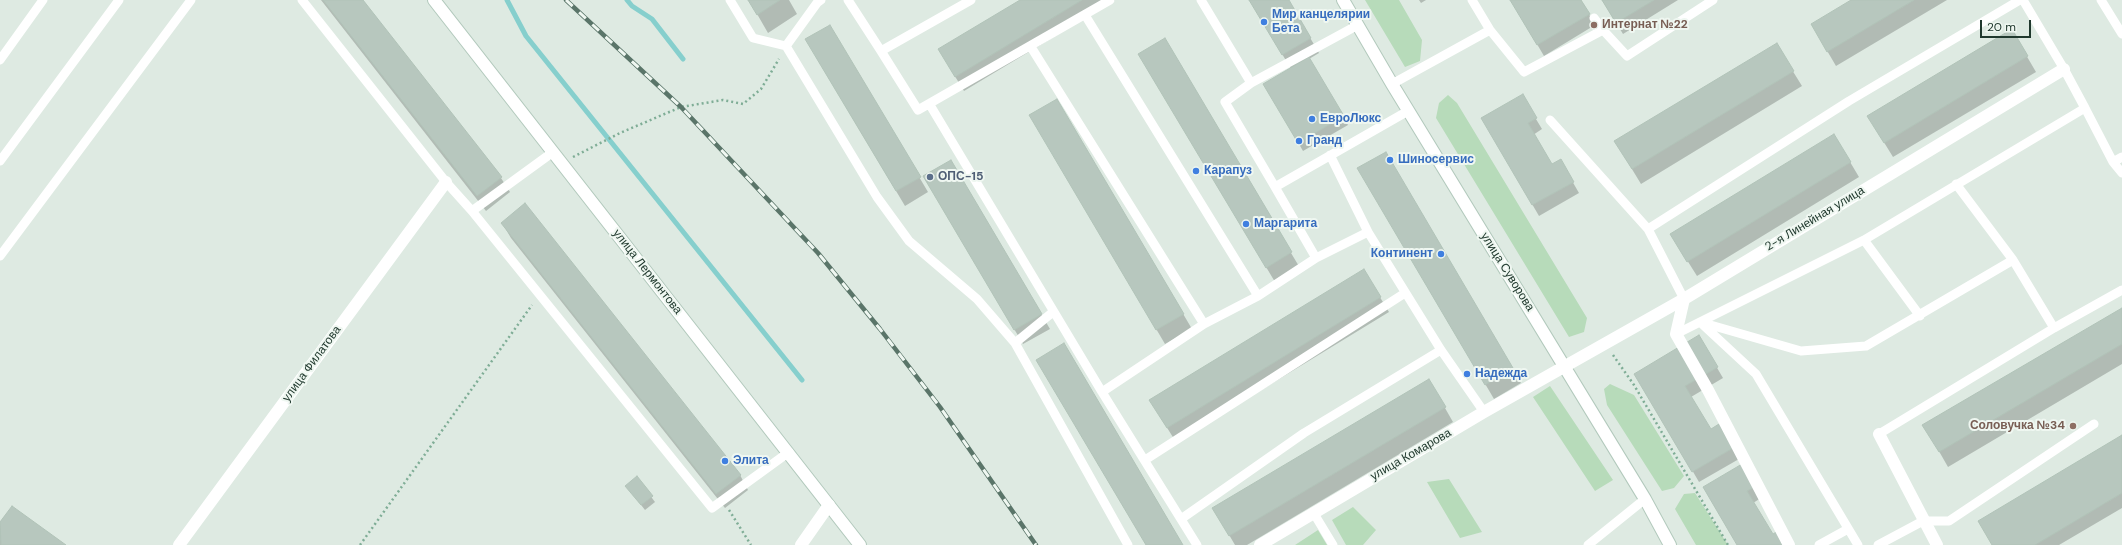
<!DOCTYPE html>
<meta charset="utf-8">
<style>
body{margin:0}
#map{position:relative;width:2122px;height:545px;overflow:hidden;background:#deeae2;font-family:"DM Sans",sans-serif}
canvas{display:block}
.scale{position:absolute;left:1980px;top:20px;width:51px;height:18px;box-sizing:border-box;border:2px solid #20392e;border-top:0;padding-left:5px;font-size:12px;line-height:14px;white-space:nowrap;color:#20392e;-webkit-text-stroke:3px #eff7f1;paint-order:stroke}
</style>
<div id="map">
<canvas width="2122" height="545"></canvas>
<div class="scale">20 m</div>
</div>
<script>
const context = document.querySelector('canvas').getContext('2d');
context.lineJoin = 'round';
function fillPath(path, color) { context.fillStyle = color; context.fill(path, 'evenodd'); }
const poly = rows => new Path2D(rows.map(r => 'M' + r).join(''));
function stroke(path, color, width, dash) { context.strokeStyle = color; context.lineWidth = width; context.lineCap = dash ? 'butt' : 'round'; context.setLineDash(dash || []); context.stroke(path); }
function drawText(font, color, halo, rows, align = 'center') {
  context.font = font + ' "DM Sans",sans-serif'; context.lineWidth = 4; context.setLineDash([]); context.textBaseline = 'middle'; context.strokeStyle = halo; context.fillStyle = color; for (const [text, x, y, turn = 0] of rows) {
    context.save(); context.translate(x, y); context.rotate((+turn || 0) * Math.PI / 180); context.textAlign = isNaN(turn) ? turn : align; if (halo) context.strokeText(text, 0, 0); context.fillText(text, 0, 0); context.restore();
  }
}
fillPath(poly([
 [1365,0,1399,0,1422,40,1420,61,1405,67],
 [1448,95,1457,103,1587,318,1584,332,1569,337,1436,118,1439,103],
 [1610,384,1634,395,1684,476,1674,488,1662,491,1607,405,1604,389],
 [1550,386,1613,480,1595,491,1533,397],
 [1449,479,1482,532,1460,538,1427,482],
 [1695,493,1728,545,1696,545,1675,509,1684,494],
 [1353,507,1376,530,1363,545,1346,545,1332,520],
 [1318,530,1327,545,1295,545]
]), '#b7dbba');
fillPath(poly([
 [321,0,362,0,501,178,510,192,486,211],
 [749,0,789,0,797,14,768,33],
 [1022,0,1115,0,964,91,948,65],
 [1250,0,1288,0,1319,53,1309,59,1348,125,1303,151,1264,84,1291,69],
 [1419,0,1426,0,1421,3],
 [1511,0,1581,0,1595,25,1544,56],
 [1602,0,1678,0,1623,34],
 [1853,0,1947,0,1836,66,1812,25],
 [830,26,928,192,905,206,815,55],
 [2012,31,2036,72,1893,157,1877,131],
 [1164,40,1300,268,1275,282,1148,69],
 [1776,44,1802,86,1641,184,1624,156],
 [1522,96,1542,129,1533,135,1551,166,1560,160,1579,193,1539,216,1482,118],
 [1057,100,1192,329,1165,344,1030,115],
 [1834,135,1859,177,1697,276,1680,249],
 [1385,153,1521,383,1494,399,1359,169],
 [951,161,1050,329,1023,344,924,177],
 [502,223,740,475,748,490,725,508,511,238],
 [1364,271,1389,312,1176,442,1159,415],
 [2122,309,2122,364,1948,467,1924,425],
 [1699,337,1723,378,1691,397,1710,430,1719,425,1739,459,1699,482,1636,374],
 [1429,380,1453,422,1247,545,1235,545,1214,509],
 [2122,437,2122,508,2059,545,1993,545],
 [1742,465,1761,498,1753,503,1772,535,1738,545],
 [637,478,655,502,645,510,630,491],
 [12,507,64,545,0,545,0,523]
]), '#0003');
stroke(poly([
 [507,0,526,36,802,380],
 [627,0,632,6,652,19,683,59]
]), '#86cfcd', 5);
const building = poly([
 [323,0,363,0,502,177,477,196,323,0],
 [748,0,780,0,757,15,748,0],
 [1020,0,1082,0,955,77,938,49,1020,0],
 [1249,0,1289,0,1311,38,1282,55,1249,0],
 [1510,0,1581,0,1590,14,1537,45,1510,0],
 [1602,0,1654,0,1616,23,1602,0],
 [1851,0,1914,0,1827,52,1811,24,1851,0],
 [830,25,921,177,896,191,805,39,830,25],
 [2012,29,2028,56,1884,143,1867,116,2012,29],
 [1165,38,1292,252,1266,268,1138,54,1165,38],
 [1777,43,1794,71,1632,169,1614,141,1777,43],
 [1309,57,1344,116,1298,143,1263,84,1309,57],
 [1523,94,1537,118,1528,123,1552,164,1561,159,1574,182,1532,205,1481,118,1523,94],
 [1057,99,1184,314,1156,330,1029,115,1057,99],
 [1834,134,1851,162,1687,262,1670,234,1834,134],
 [1386,152,1513,368,1485,385,1357,168,1386,152],
 [951,160,1042,314,1014,330,923,176,951,160],
 [525,203,741,475,716,494,501,223,525,203],
 [1364,269,1381,297,1167,428,1149,400,1364,269],
 [2122,308,2122,344,1939,452,1922,425,2122,308],
 [1699,335,1718,367,1685,386,1711,429,1719,424,1733,448,1692,472,1634,374,1699,335],
 [1064,343,1183,545,1146,545,1036,360,1064,343],
 [1429,379,1446,407,1229,536,1212,508,1429,379],
 [2122,435,2122,493,2035,545,1992,545,1978,521,2122,435],
 [1742,464,1755,487,1747,491,1773,534,1781,529,1790,545,1737,545,1703,487,1742,464],
 [637,476,653,496,641,505,625,486,637,476],
 [12,506,66,545,1,545,0,522,12,506]
]);
fillPath(building, '#b7c7be');
stroke(building, '#b1c3b8', 1);
const secondary = poly([
 [434,0,860,545],
 [1343,0,1392,84,1645,499,1670,545]
]);
stroke(secondary, '#b2c9bc', 14);
stroke(poly([
 [573,157,620,133,681,107,723,100,743,104,761,89,779,59],
 [1613,355,1634,385,1728,545],
 [729,510,751,545],
 [360,545,532,305]
]), '#7fad96', 2.5, [2, 3]);
stroke(poly([
 [302,0,446,182,472,211,712,508,789,452],
 [730,0,753,38,786,46,877,197,909,241,977,299,1015,343,1128,545],
 [848,0,881,51],
 [971,0,881,51,918,110,1110,0],
 [1201,0,1251,83],
 [1472,0,1490,30,1524,72,1603,30,1627,56,1713,0],
 [2023,0,2064,69,2085,108],
 [2101,0,2122,34],
 [1085,15,1258,296],
 [1594,18,1603,30],
 [786,46,817,3,821,0],
 [1031,47,1204,324],
 [0,60,43,0],
 [1392,84,1490,30],
 [930,105,1102,392,1204,324,1258,296,1316,258,1275,187,1408,111],
 [1550,120,1648,229,1684,299],
 [1330,155,1368,232],
 [0,161,119,0],
 [2113,162,2122,173],
 [1956,184,2013,260,2054,328],
 [1275,187,1225,102,1251,83,1358,25],
 [472,211,553,152],
 [1648,229,1849,101,2020,0],
 [1864,240,1920,316],
 [0,256,191,0],
 [1316,258,1368,232,1441,350,1484,412],
 [1700,322,1801,351,1866,346,2013,260],
 [1701,323,1756,374,1858,545],
 [1676,334,1864,240,2085,108,2113,162,2122,157],
 [1015,343,1053,312],
 [1102,392,1197,545],
 [1879,434,2054,328,2122,290],
 [1145,460,1405,293],
 [1313,512,1333,545],
 [1181,519,1304,433,1441,350],
 [1588,545,1645,499],
 [1819,545,1848,529],
 [1878,545,1923,521,1949,521,2094,424]
]), '#fff', 9);
stroke(poly([
 [1684,299,1676,334,1708,390,1789,545],
 [1879,434,1937,545],
 [179,545,446,182],
 [801,545,829,505],
 [1260,545,1484,412,1684,299,2064,69]
]), '#fff', 12);
stroke(secondary, '#fff', 12);
const rail = poly([
 [566,0,681,107,818,253,880,329,940,407,1036,545]
]);
stroke(rail, '#5a7569', 4.5);
stroke(rail, '#eff7f1', 3, [9]);
for (const [x, y, r, color] of [
 [1264,22,4,"#3f7fe0"],
 [1594,25,4,"#8d6e63"],
 [1312,119,4,"#3f7fe0"],
 [1299,141,4,"#3f7fe0"],
 [1390,160,4,"#3f7fe0"],
 [1196,171,4,"#3f7fe0"],
 [930,177,4,"#5c6f8a"],
 [1246,224,4,"#3f7fe0"],
 [1441,254,4,"#3f7fe0"],
 [1467,374,4,"#3f7fe0"],
 [2073,426,4,"#8d6e63"],
 [725,461,4,"#3f7fe0"]
]) { const dot = new Path2D(); dot.arc(x, y, r, 0, 2 * Math.PI); context.fillStyle = color; context.fill(dot); stroke(dot, '#eff7f1', 1.5); }
drawText('bold 12px', '#366cbe', '#eff7f1', [
 ["Мир канцелярии",1272,15],
 ["Бета",1272,29],
 ["ЕвроЛюкс",1320,119],
 ["Гранд",1307,141],
 ["Шиносервис",1398,160],
 ["Карапуз",1204,171],
 ["Маргарита",1254,224],
 ["Континент",1433,254,"right"],
 ["Надежда",1475,374],
 ["Элита",733,461]
], 'left');
drawText('bold 12px', '#785e54', '#eff7f1', [
 ["Интернат №22",1602,25],
 ["Соловучка №34",2065,426,"right"]
], 'left');
drawText('bold 12px', '#4e5e75', '#eff7f1', [
 ["ОПС-15",938,177]
], 'left');
drawText('12px', '#20392e', '#eff7f1', [
 ["2-я Линейная улица",1815,219,-31],
 ["улица Лермонтова",647,272,52],
 ["улица Суворова",1507,272,58],
 ["улица Филатова",312,364,-54],
 ["улица Комарова",1411,455,-30]
]);
</script>
